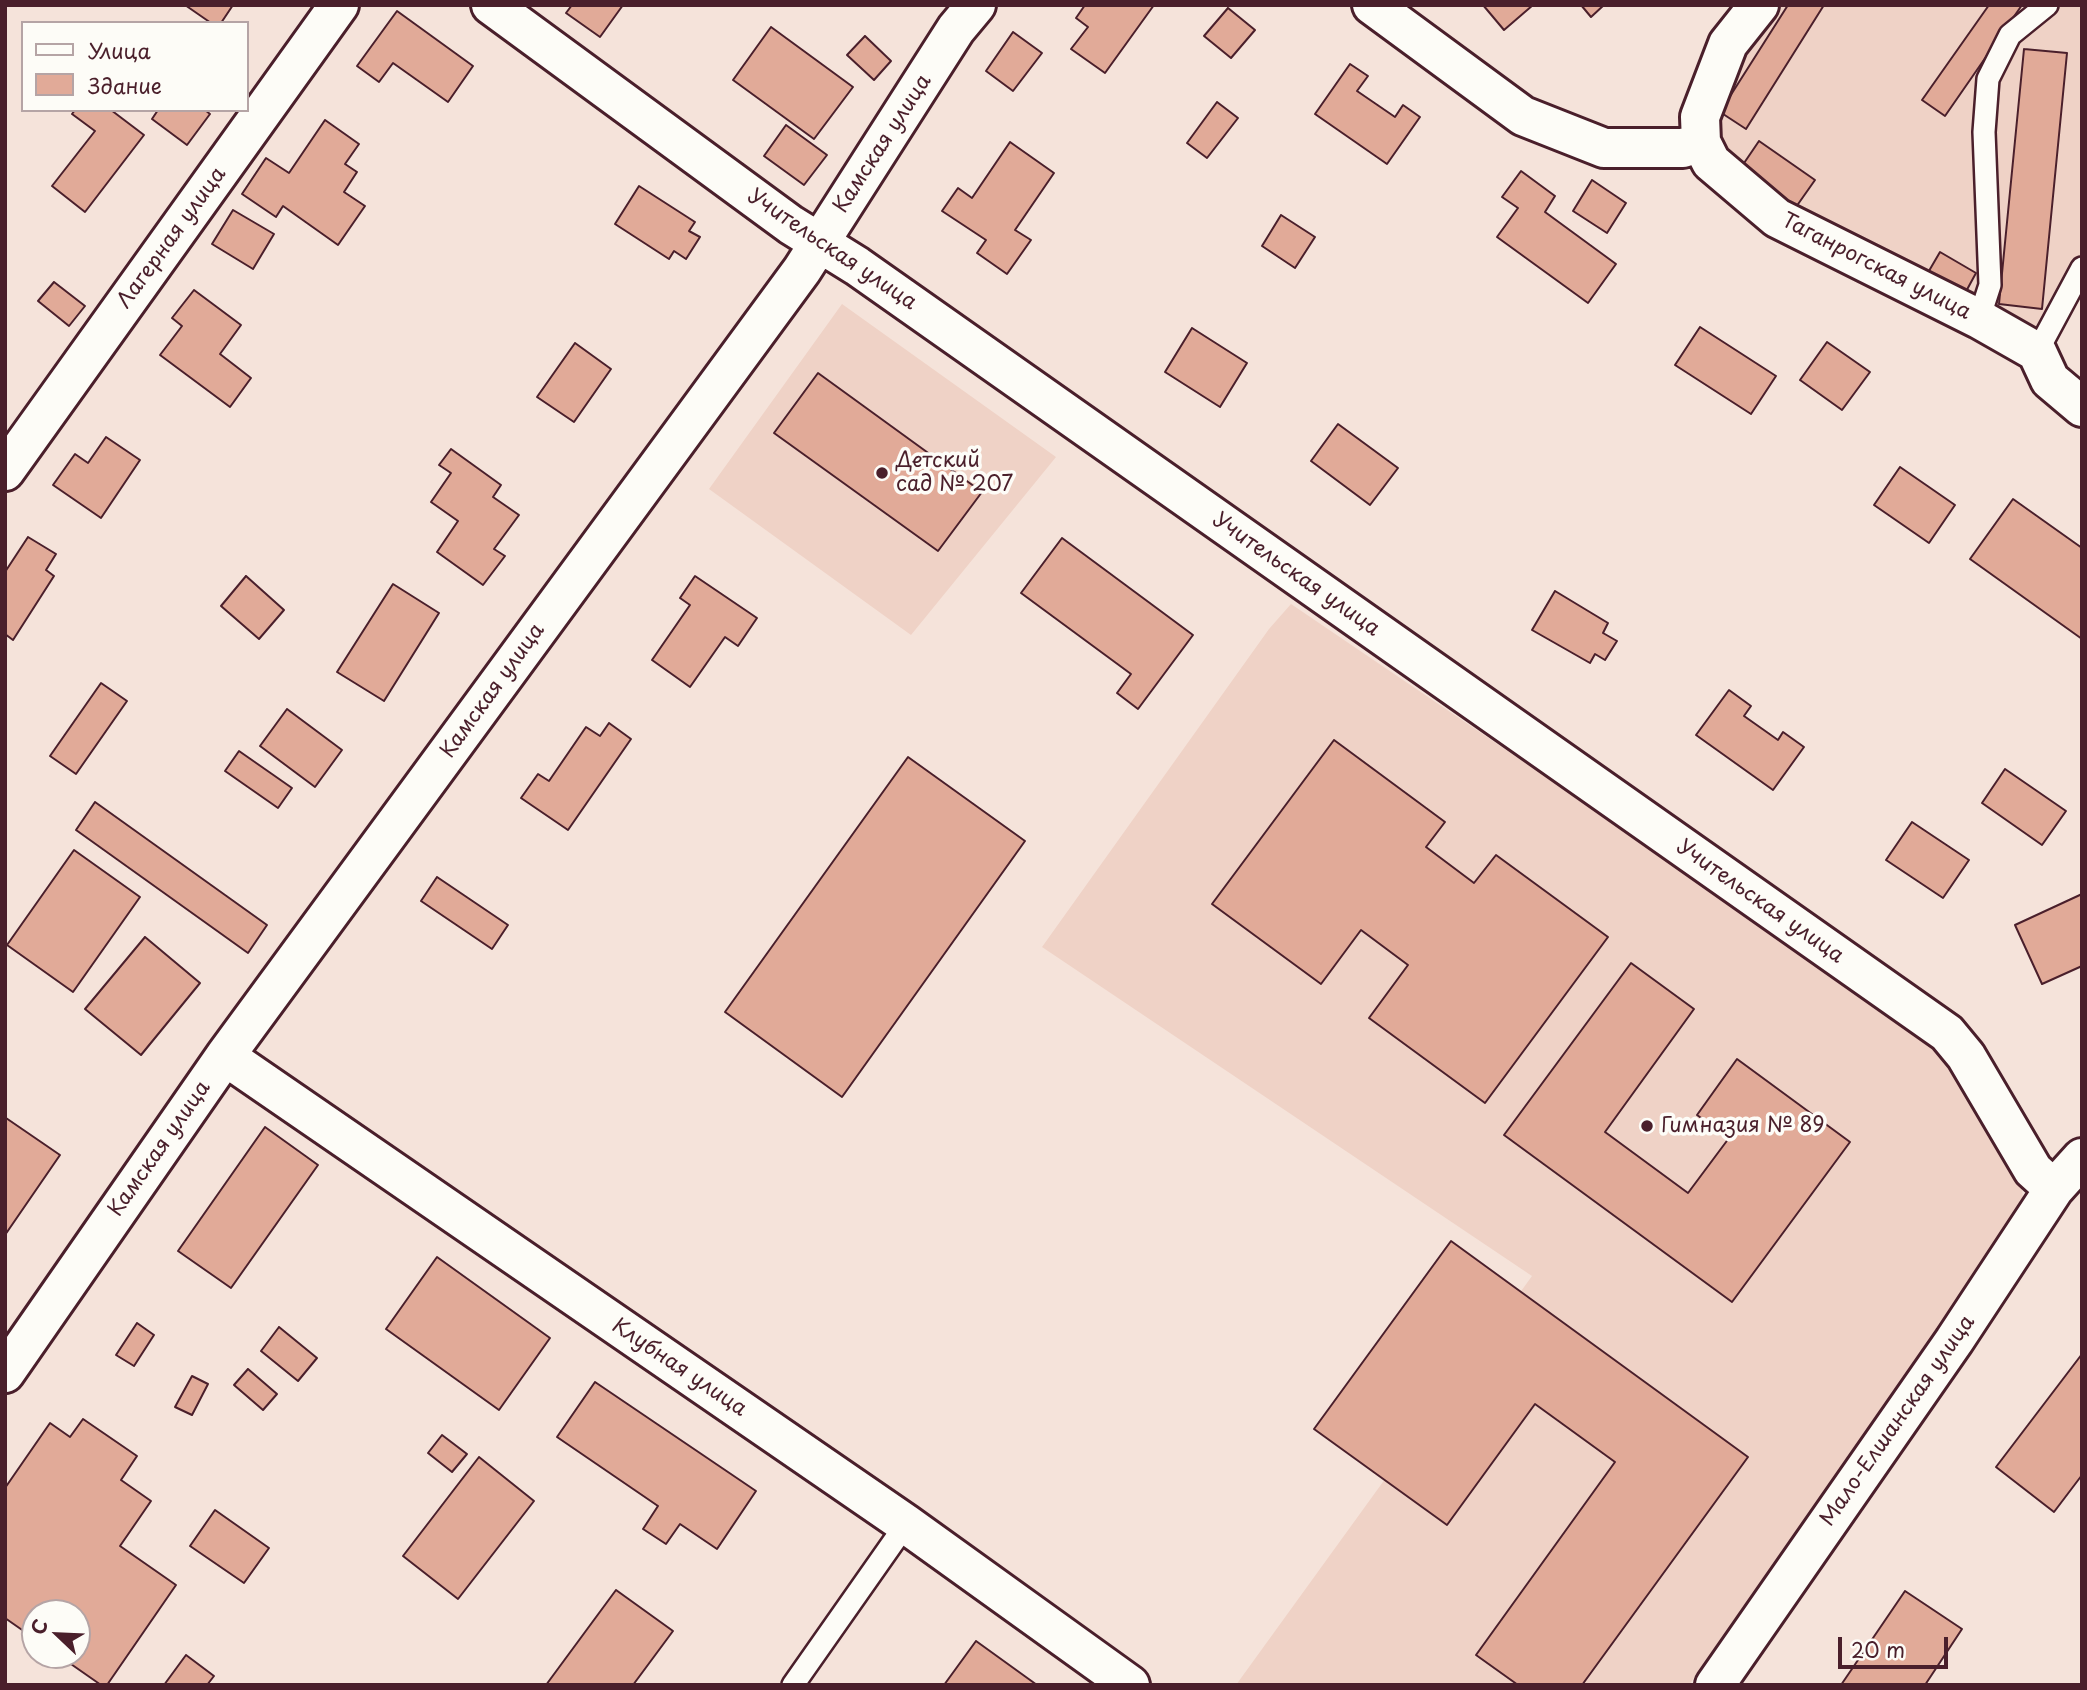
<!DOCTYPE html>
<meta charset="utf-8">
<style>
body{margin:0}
#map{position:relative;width:2087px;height:1690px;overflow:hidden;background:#f5e3da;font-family:"Playpen Sans",sans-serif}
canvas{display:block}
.frame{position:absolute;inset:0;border:7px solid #4a1f2b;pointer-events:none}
.legend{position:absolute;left:21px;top:21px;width:228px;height:91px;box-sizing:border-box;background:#fdfcf7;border:2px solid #b5a4a5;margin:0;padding:9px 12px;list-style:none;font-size:21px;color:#4a1f2b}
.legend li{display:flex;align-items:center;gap:14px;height:35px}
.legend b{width:35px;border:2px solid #b5a4a5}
.north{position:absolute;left:21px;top:1599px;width:70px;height:70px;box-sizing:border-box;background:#fdfcf7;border:2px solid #b5a4a5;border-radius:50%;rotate:293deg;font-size:19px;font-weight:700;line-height:28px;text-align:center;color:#4a1f2b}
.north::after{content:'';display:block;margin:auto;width:24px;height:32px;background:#4a1f2b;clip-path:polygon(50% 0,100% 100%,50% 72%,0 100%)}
.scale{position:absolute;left:1838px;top:1637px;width:110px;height:32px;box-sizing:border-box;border:4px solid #4a1f2b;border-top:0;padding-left:9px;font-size:21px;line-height:24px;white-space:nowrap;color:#4a1f2b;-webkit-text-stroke:5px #fdfcf7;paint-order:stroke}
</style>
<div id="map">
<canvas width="2087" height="1690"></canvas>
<div class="frame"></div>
<ul class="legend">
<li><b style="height:9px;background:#fdfcf7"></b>Улица</li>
<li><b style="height:19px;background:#e1aa98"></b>Здание</li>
</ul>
<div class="north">С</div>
<div class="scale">20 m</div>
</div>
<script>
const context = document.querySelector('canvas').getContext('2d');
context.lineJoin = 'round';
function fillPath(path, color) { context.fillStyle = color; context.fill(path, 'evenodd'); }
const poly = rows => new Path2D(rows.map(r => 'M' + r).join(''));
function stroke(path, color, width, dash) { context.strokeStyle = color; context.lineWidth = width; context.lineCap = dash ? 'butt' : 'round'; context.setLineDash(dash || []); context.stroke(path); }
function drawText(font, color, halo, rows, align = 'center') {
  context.font = font + ' "Playpen Sans",sans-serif'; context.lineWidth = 7; context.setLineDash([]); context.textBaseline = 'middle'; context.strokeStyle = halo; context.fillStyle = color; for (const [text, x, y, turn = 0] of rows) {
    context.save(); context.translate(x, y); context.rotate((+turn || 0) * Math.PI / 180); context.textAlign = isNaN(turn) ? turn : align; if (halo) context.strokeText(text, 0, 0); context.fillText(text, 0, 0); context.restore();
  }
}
fillPath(poly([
 [1773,5,2082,5,2082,270,2036,326,2016,328,1782,211,1713,137,1741,45],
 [842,304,1056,457,911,635,709,489],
 [1291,604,1773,931,1934,1047,1950,1065,2022,1187,2024,1214,1689,1685,1236,1685,1532,1276,1042,947,1269,629]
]), '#efd2c6');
const building = poly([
 [185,5,233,5,221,23,211,23,185,5],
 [572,5,623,5,600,37,566,13,572,5],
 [1085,5,1154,5,1105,73,1071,49,1088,27,1076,18,1085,5],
 [1483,5,1533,5,1504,30,1483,5],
 [1581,5,1604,5,1591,17,1581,5],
 [1788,5,1824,5,1746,129,1720,112,1788,5],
 [1989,5,2022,5,1945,116,1922,100,1989,5],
 [1228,8,1255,30,1231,58,1204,36,1228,8],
 [397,11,473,66,448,102,393,63,379,82,357,66,397,11],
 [771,27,853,87,814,139,733,80,771,27],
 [1013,32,1042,53,1013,91,986,71,1013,32],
 [865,36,891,61,874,80,847,55,865,36],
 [2024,49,2067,53,2042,309,1999,304,2024,49],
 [1350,64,1368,76,1357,91,1395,117,1403,105,1420,117,1387,164,1315,114,1350,64],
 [1217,102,1238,118,1207,158,1187,143,1217,102],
 [75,110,111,110,144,135,85,212,52,186,95,131,72,114,75,110],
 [158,110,205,110,210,114,187,145,152,119,158,110],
 [325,120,359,144,345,164,357,172,344,192,365,206,338,245,283,206,276,217,242,194,266,158,289,173,325,120],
 [786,125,827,155,804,185,764,156,786,125],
 [1759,141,1815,180,1796,207,1740,169,1759,141],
 [1010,142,1054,173,1015,230,1031,240,1007,274,977,253,986,240,942,211,958,188,972,198,1010,142],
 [1521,171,1555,196,1545,212,1616,264,1588,303,1497,237,1518,208,1502,197,1521,171],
 [1592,180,1626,203,1607,233,1573,211,1592,180],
 [639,186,695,222,689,231,700,237,686,259,674,251,669,259,615,224,639,186],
 [233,210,274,234,253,269,212,244,233,210],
 [1281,215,1315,237,1295,268,1262,246,1281,215],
 [1940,252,1976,273,1963,297,1926,276,1940,252],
 [54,282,85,306,69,326,38,301,54,282],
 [194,290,241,325,220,354,251,378,230,407,160,355,182,326,172,318,194,290],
 [1700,327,1776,376,1751,414,1675,365,1700,327],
 [1192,328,1247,363,1220,407,1165,372,1192,328],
 [1827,342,1870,372,1842,410,1800,380,1827,342],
 [575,343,611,369,574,422,537,397,575,343],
 [818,373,982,492,938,551,774,433,818,373],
 [1338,424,1398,468,1370,505,1311,461,1338,424],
 [106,437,140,460,101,518,53,485,75,454,88,463,106,437],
 [451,449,501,485,493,497,519,515,494,549,505,556,483,585,437,552,458,521,431,502,451,473,439,465,451,449],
 [1900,467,1955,505,1929,543,1874,505,1900,467],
 [2013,499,2082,548,2082,639,1970,559,2013,499],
 [28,537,56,554,46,570,54,576,13,640,5,634,5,572,28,537],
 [1062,538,1193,635,1138,709,1117,693,1131,674,1021,593,1062,538],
 [246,576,284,610,259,639,221,606,246,576],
 [695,576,757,618,738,646,725,637,690,687,652,660,690,605,680,598,695,576],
 [393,584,439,613,384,701,337,672,393,584],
 [1555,591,1608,623,1603,633,1617,641,1605,660,1595,654,1590,663,1532,630,1555,591],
 [101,683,127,701,76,774,50,756,101,683],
 [1729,690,1751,706,1744,716,1778,740,1783,732,1804,747,1773,790,1696,735,1729,690],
 [287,709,342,750,315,787,260,746,287,709],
 [609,723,631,739,568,830,521,798,538,774,549,781,586,727,600,736,609,723],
 [1334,740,1445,822,1426,847,1474,883,1496,855,1608,937,1485,1103,1369,1018,1408,965,1361,930,1321,984,1212,904,1334,740],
 [239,751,292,788,278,808,225,771,239,751],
 [908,757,1025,841,842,1097,725,1012,908,757],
 [2005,769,2066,811,2042,845,1982,803,2005,769],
 [95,802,267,925,248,953,76,830,95,802],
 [1912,822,1969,860,1943,898,1886,860,1912,822],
 [74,850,140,897,73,992,7,945,74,850],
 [437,877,508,925,492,949,421,901,437,877],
 [2082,894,2082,966,2042,984,2015,925,2082,894],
 [145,937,200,983,141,1055,85,1009,145,937],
 [1631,963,1694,1009,1605,1132,1688,1193,1729,1138,1697,1115,1737,1059,1850,1142,1732,1302,1504,1135,1631,963],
 [6,1118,60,1155,5,1235,5,1119,6,1118],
 [265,1127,318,1165,231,1288,178,1251,265,1127],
 [1451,1241,1748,1457,1582,1685,1518,1685,1476,1655,1615,1462,1535,1404,1447,1525,1314,1429,1451,1241],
 [437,1257,550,1338,499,1410,386,1329,437,1257],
 [137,1323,154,1335,134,1366,116,1355,137,1323],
 [279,1327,317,1358,298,1381,261,1351,279,1327],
 [2082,1354,2082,1475,2054,1512,1996,1467,2082,1354],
 [248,1369,277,1394,263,1410,234,1385,248,1369],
 [192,1376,208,1384,192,1415,175,1407,192,1376],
 [595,1382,756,1491,717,1549,680,1524,666,1544,643,1529,658,1506,557,1437,595,1382],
 [83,1419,137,1456,121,1480,151,1501,120,1546,176,1585,107,1685,101,1685,58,1655,77,1655,77,1613,35,1613,35,1639,5,1618,5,1488,50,1423,70,1437,83,1419],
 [442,1435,467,1454,452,1472,428,1453,442,1435],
 [479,1457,534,1501,458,1599,403,1556,479,1457],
 [215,1510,269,1548,244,1583,190,1546,215,1510],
 [616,1590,673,1631,633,1685,546,1685,616,1590],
 [1905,1591,1962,1629,1925,1685,1841,1685,1905,1591],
 [976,1641,1037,1685,944,1685,976,1641],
 [186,1655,214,1676,207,1685,164,1685,186,1655]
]);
fillPath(building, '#e1aa98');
stroke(building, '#4a1f2b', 2);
const lane = poly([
 [1979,319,1990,285,1984,132,1988,79,2010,35,2047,5],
 [2037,352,2082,268],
 [793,1685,906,1524]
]);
const street = poly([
 [491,5,791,225,857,266,1947,1033,1966,1056,2033,1170,2054,1189],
 [1372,5,1523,116,1604,148,1683,148,1701,142,1711,162,1777,218,1979,319,2037,352,2050,380,2082,407],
 [1701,142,1700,117,1728,44,1759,5],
 [5,471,339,5],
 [225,1056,906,1524,1130,1685],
 [5,1373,225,1056,802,270,956,29,976,5],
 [1715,1685,1954,1341,2054,1189,2082,1158]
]);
stroke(lane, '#4a1f2b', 26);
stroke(street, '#4a1f2b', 44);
stroke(lane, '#fdfcf7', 21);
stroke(street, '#fdfcf7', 38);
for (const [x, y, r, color] of [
 [882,473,7,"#4a1f2b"],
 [1647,1126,7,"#4a1f2b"]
]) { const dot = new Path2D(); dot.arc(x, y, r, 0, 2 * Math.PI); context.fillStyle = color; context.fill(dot); stroke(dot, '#fdfcf7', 2.5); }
drawText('21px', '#4a1f2b', '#fdfcf7', [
 ["Камская улица",883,144,-57],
 ["Лагерная улица",172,238,-54],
 ["Учительская улица",832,250,34],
 ["Таганрогская улица",1876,267,27],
 ["Учительская улица",1296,575,35],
 ["Камская улица",493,691,-54],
 ["Учительская улица",1760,902,35],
 ["Камская улица",160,1149,-55],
 ["Клубная улица",679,1368,34],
 ["Мало-Елшанская улица",1898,1421,-55]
]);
drawText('21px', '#4a1f2b', '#fdfcf7', [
 ["Детский",896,461],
 ["сад № 207",896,485],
 ["Гимназия № 89",1661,1126]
], 'left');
</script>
